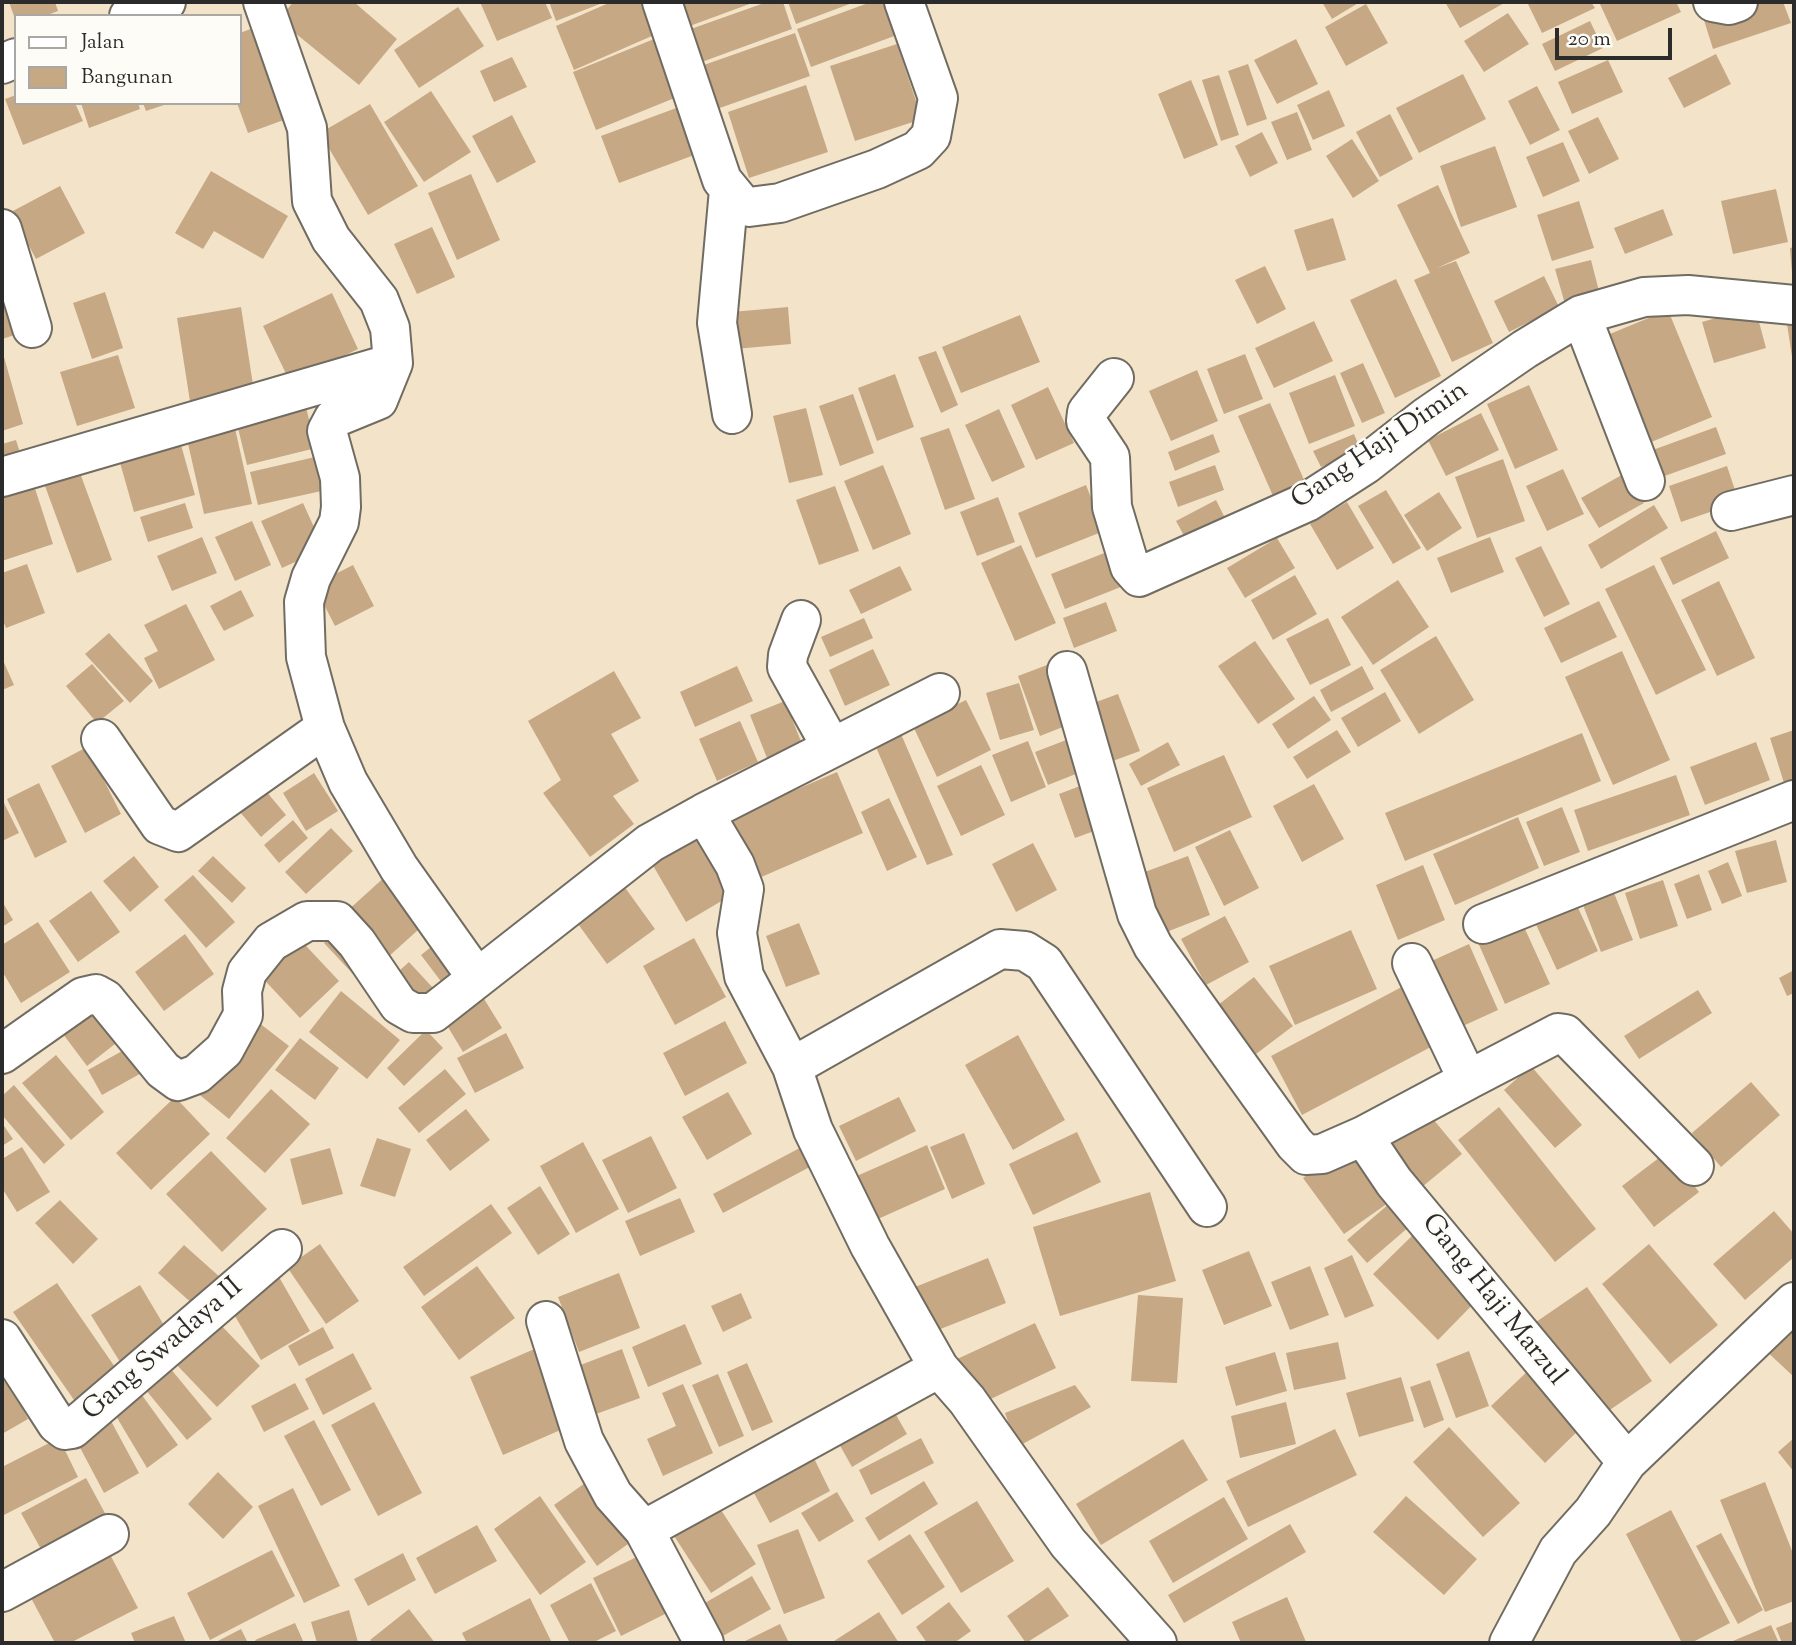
<!DOCTYPE html>
<style>
body{margin:0}
#map{position:relative;width:1796px;height:1645px;overflow:hidden;background:#f3e4c9;font-family:"Sorts Mill Goudy",serif}
canvas{display:block}
.frame{position:absolute;inset:0;border:4px solid #2b2b2b;pointer-events:none}
.legend{position:absolute;left:14px;top:14px;width:228px;height:91px;box-sizing:border-box;background:#fdfcf7;border:2px solid #a9a8a5;margin:0;padding:9px 12px;list-style:none;font-size:21px;color:#2b2b2b}
.legend li{display:flex;align-items:center;gap:14px;height:35px}
.legend b{width:35px;border:2px solid #a9a8a5}
.scale{position:absolute;left:1555px;top:28px;width:117px;height:32px;box-sizing:border-box;border:4px solid #2b2b2b;border-top:0;padding-left:9px;font-size:21px;line-height:24px;white-space:nowrap;color:#2b2b2b;-webkit-text-stroke:5px #fdfcf7;paint-order:stroke}
</style>
<div id="map">
<canvas width="1796" height="1645"></canvas>
<div class="frame"></div>
<ul class="legend">
<li><b style="height:9px;background:#fff"></b>Jalan</li>
<li><b style="height:19px;background:#c6a884"></b>Bangunan</li>
</ul>
<div class="scale">20 m</div>
</div>
<script>
const context = document.querySelector('canvas').getContext('2d');
context.lineJoin = 'round';
function fillPath(path, color) { context.fillStyle = color; context.fill(path, 'evenodd'); }
const poly = rows => new Path2D(rows.map(r => 'M' + r).join(''));
function stroke(path, color, width, dash) { context.strokeStyle = color; context.lineWidth = width; context.lineCap = dash ? 'butt' : 'round'; context.setLineDash(dash || []); context.stroke(path); }
function drawText(font, color, halo, rows, align = 'center') {
  context.font = font + ' "Sorts Mill Goudy",serif'; context.lineWidth = 5; context.setLineDash([]); context.textBaseline = 'middle'; context.strokeStyle = halo; context.fillStyle = color; for (const [text, x, y, turn = 0] of rows) {
    context.save(); context.translate(x, y); context.rotate((+turn || 0) * Math.PI / 180); context.textAlign = isNaN(turn) ? turn : align; if (halo) context.strokeText(text, 0, 0); context.fillText(text, 0, 0); context.restore();
  }
}
fillPath(poly([
 [9,2,55,2,58,11,45,16,14,16],
 [293,2,354,2,397,39,359,85,279,20],
 [480,2,545,2,552,18,497,41],
 [549,2,605,2,556,21],
 [611,2,648,2,661,32,574,70,556,26],
 [678,2,755,2,687,27],
 [767,2,783,2,792,29,699,63,688,30],
 [788,2,855,2,796,24],
 [871,2,894,2,905,32,811,67,797,29],
 [1322,2,1360,2,1332,19],
 [1445,2,1506,2,1460,28],
 [1527,2,1591,2,1595,8,1542,33],
 [1599,2,1676,2,1681,12,1617,41],
 [1749,2,1783,2,1791,23,1713,49,1703,17],
 [1366,4,1388,43,1346,66,1325,27],
 [458,7,484,46,419,88,394,50],
 [1508,13,1529,44,1484,72,1464,41],
 [1590,21,1603,48,1555,71,1542,44],
 [258,26,292,117,248,133,237,103,240,103,240,33],
 [795,33,810,76,717,109,701,66],
 [654,39,677,97,596,130,573,72],
 [1296,39,1318,84,1277,104,1254,60],
 [897,44,922,119,855,141,830,66],
 [1716,54,1731,84,1684,108,1668,78],
 [512,57,527,87,494,102,480,71],
 [1608,60,1623,92,1572,114,1558,82],
 [1248,64,1267,119,1247,126,1228,71],
 [1463,74,1486,119,1419,153,1396,108],
 [1219,75,1239,135,1221,141,1202,80],
 [1191,80,1218,145,1184,159,1158,94],
 [806,85,828,152,749,178,728,112],
 [1537,86,1560,130,1530,145,1508,101],
 [1329,90,1345,126,1313,140,1297,105],
 [431,91,471,152,424,182,384,122],
 [16,95,16,103,75,103,83,121,23,145,5,99],
 [81,103,138,103,140,109,89,128],
 [143,103,166,103,167,104,146,111],
 [370,104,418,186,368,215,320,133],
 [687,104,705,151,619,183,601,136],
 [1297,112,1312,150,1287,160,1271,122],
 [1390,114,1413,159,1380,177,1356,132],
 [512,115,536,162,497,183,472,136],
 [1598,117,1619,159,1589,174,1568,131],
 [1262,132,1278,163,1250,177,1235,146],
 [1352,139,1379,181,1353,198,1326,156],
 [1563,142,1580,181,1543,197,1526,157],
 [1495,146,1517,207,1461,227,1440,166],
 [211,171,288,216,263,259,214,231,203,249,175,233],
 [471,174,500,240,457,260,428,193],
 [1438,185,1470,253,1437,268,1456,261,1493,343,1452,362,1414,280,1430,273,1397,205],
 [60,186,85,233,36,259,11,212],
 [1776,189,1788,242,1733,254,1721,201],
 [1579,201,1594,248,1552,261,1537,215],
 [1663,209,1673,235,1625,254,1614,228],
 [1333,218,1346,260,1307,271,1294,230],
 [432,227,455,277,417,294,394,244],
 [1794,247,1794,273,1792,273,1790,248],
 [1591,260,1600,295,1565,304,1555,269],
 [1265,266,1286,309,1257,324,1235,280],
 [1544,276,1559,307,1509,332,1494,301],
 [1396,279,1441,376,1395,398,1350,300],
 [2,285,18,334,2,339],
 [105,292,123,348,92,359,73,303],
 [332,293,358,349,290,382,263,326],
 [241,307,255,398,191,408,177,318],
 [788,307,791,344,735,349,732,312],
 [1755,307,1766,348,1714,363,1702,322],
 [1668,310,1712,417,1644,445,1600,338],
 [1020,315,1040,362,961,393,942,347],
 [1314,321,1333,361,1274,388,1255,348],
 [1794,323,1794,363,1793,363,1787,324],
 [936,351,958,405,941,413,918,357],
 [1245,354,1263,399,1224,414,1207,369],
 [118,355,135,408,77,426,60,372],
 [4,357,23,424,2,431,2,358],
 [1363,363,1385,413,1362,423,1340,373],
 [1197,370,1218,421,1171,441,1149,391],
 [895,374,914,427,877,441,858,388],
 [1335,375,1355,426,1309,444,1289,393],
 [1529,385,1558,450,1515,469,1487,404],
 [1048,387,1074,443,1036,460,1011,405],
 [853,394,874,453,840,466,819,406],
 [305,403,316,448,247,465,236,420],
 [1270,403,1305,482,1273,496,1238,416],
 [806,408,823,475,789,483,773,416],
 [999,409,1025,467,992,482,965,425],
 [1481,413,1499,450,1446,476,1428,440],
 [232,415,252,504,204,514,184,426],
 [176,427,195,495,134,512,115,445],
 [1716,427,1726,454,1659,478,1650,451],
 [949,428,975,499,945,510,920,438],
 [1213,434,1220,452,1175,471,1168,452],
 [1354,434,1361,451,1321,467,1313,451],
 [16,440,25,469,2,463,2,444],
 [328,454,335,488,258,505,250,472],
 [1503,459,1525,521,1477,538,1455,477],
 [883,465,911,534,873,550,844,481],
 [1215,465,1224,490,1178,507,1169,482],
 [1727,466,1739,502,1681,522,1669,486],
 [1563,469,1584,514,1547,531,1526,486],
 [1627,472,1644,503,1599,528,1581,498],
 [30,473,53,544,2,561,2,483],
 [80,473,112,560,77,573,45,486],
 [1086,485,1104,531,1036,558,1018,513],
 [835,486,859,551,819,565,796,500],
 [1386,490,1421,548,1393,564,1358,506],
 [1439,492,1462,528,1427,551,1404,515],
 [998,497,1015,542,977,556,960,512],
 [1216,500,1226,520,1187,541,1176,521],
 [1347,502,1374,548,1337,570,1310,524],
 [185,503,193,528,148,542,140,517],
 [303,503,324,549,282,568,261,521],
 [1654,505,1668,528,1601,569,1588,545],
 [252,521,271,565,235,581,215,537],
 [1716,531,1729,558,1673,585,1660,558],
 [202,537,217,573,172,591,157,556],
 [1490,537,1504,572,1451,593,1437,558],
 [1277,538,1295,568,1245,598,1227,568],
 [1021,545,1056,623,1015,641,981,563],
 [1541,546,1570,604,1544,617,1515,558],
 [1117,548,1131,583,1065,609,1051,574],
 [27,564,45,613,6,628,2,618,2,573],
 [353,565,374,606,335,626,314,585],
 [1654,565,1706,670,1656,695,1605,589],
 [900,566,912,590,861,614,849,590],
 [1295,575,1317,614,1273,640,1251,600],
 [1398,580,1429,627,1373,665,1341,617],
 [1719,581,1755,658,1717,676,1681,600],
 [241,590,254,616,224,631,210,606],
 [1599,601,1617,637,1561,663,1544,628],
 [1106,602,1117,631,1074,648,1063,618],
 [186,604,215,660,159,689,144,658,158,651,144,625],
 [864,618,873,638,830,657,821,637],
 [1328,618,1351,665,1310,685,1286,639],
 [109,633,153,681,130,703,85,654],
 [1436,636,1474,700,1419,734,1380,670],
 [1255,641,1295,699,1258,724,1218,666],
 [873,649,890,685,845,706,829,670],
 [1622,651,1670,760,1613,785,1565,677],
 [2,658,14,685,2,690],
 [1055,662,1078,721,1040,736,1018,676],
 [92,664,124,701,97,723,66,686],
 [737,666,753,701,695,727,680,692],
 [1362,666,1374,689,1331,712,1320,690],
 [614,671,641,718,611,734,639,781,613,796,634,824,590,857,543,793,561,780,528,721],
 [1019,683,1034,730,1000,740,986,693],
 [1385,692,1401,721,1358,747,1341,718],
 [1118,694,1140,751,1110,762,1088,705],
 [1314,696,1331,720,1288,749,1272,724],
 [966,700,991,750,937,777,913,726],
 [785,701,802,744,767,758,750,715],
 [740,721,758,762,717,781,699,739],
 [1337,730,1351,752,1307,779,1293,757],
 [1794,730,1794,780,1784,783,1770,738],
 [1582,733,1601,781,1405,861,1385,813],
 [901,734,953,855,927,865,875,745],
 [1074,737,1086,770,1048,785,1035,752],
 [1028,741,1046,787,1011,802,992,755],
 [1168,742,1180,765,1141,786,1129,764],
 [1756,742,1770,780,1705,805,1690,767],
 [87,747,121,814,85,833,51,766],
 [1224,755,1252,817,1174,852,1147,788],
 [981,765,1005,815,961,836,937,786],
 [837,772,863,833,752,881,726,820],
 [314,773,338,811,306,831,283,793],
 [1676,775,1690,815,1588,851,1574,810],
 [39,783,67,842,35,858,7,799],
 [1088,783,1105,827,1075,838,1059,794],
 [1314,784,1344,839,1302,862,1273,806],
 [265,790,286,815,261,837,240,812],
 [889,798,917,857,887,871,861,812],
 [2,799,19,833,2,841],
 [1562,807,1580,852,1544,866,1526,822],
 [1518,817,1539,868,1455,905,1433,854],
 [293,820,308,838,279,863,264,845],
 [331,828,353,851,306,894,285,872],
 [697,828,735,893,686,922,648,857],
 [1230,830,1259,888,1224,906,1195,847],
 [1776,840,1787,882,1747,893,1735,851],
 [1033,843,1057,890,1016,912,992,864],
 [134,856,159,887,130,912,103,881],
 [213,856,246,888,232,903,198,871],
 [1188,856,1210,915,1164,933,1142,873],
 [1728,862,1742,896,1722,904,1708,871],
 [1423,865,1445,920,1398,940,1376,885],
 [388,874,429,920,387,958,346,912],
 [1699,874,1712,910,1687,919,1674,884],
 [193,875,235,922,206,948,164,900],
 [1663,880,1678,926,1640,939,1625,893],
 [621,882,655,929,607,964,573,917],
 [91,891,120,932,78,962,49,921],
 [1614,893,1633,940,1601,952,1583,905],
 [1574,899,1598,951,1557,970,1533,918],
 [2,901,13,920,2,927],
 [1225,916,1249,962,1206,985,1181,939],
 [1520,918,1550,984,1505,1004,1476,938],
 [38,922,70,972,21,1003,2,971,2,945],
 [799,923,820,974,786,987,766,936],
 [338,929,368,960,353,974,324,943],
 [1351,930,1377,989,1295,1025,1269,966],
 [294,933,339,981,300,1018,255,970],
 [185,934,214,974,164,1011,135,972],
 [694,938,726,997,675,1025,643,966],
 [441,939,469,977,449,992,421,955],
 [1469,944,1498,1010,1454,1030,1425,964],
 [409,962,434,989,415,1007,389,980],
 [1794,970,1794,993,1787,996,1779,978],
 [1254,977,1293,1026,1256,1054,1218,1005],
 [1413,981,1444,1040,1302,1115,1271,1056],
 [478,989,502,1028,463,1052,439,1012],
 [1698,990,1712,1013,1639,1059,1624,1036],
 [341,991,400,1040,367,1079,309,1032],
 [96,1009,120,1040,87,1066,63,1034],
 [254,1019,289,1046,229,1119,195,1091],
 [725,1021,747,1063,685,1096,663,1053],
 [426,1030,443,1048,404,1086,387,1068],
 [506,1033,524,1068,475,1093,457,1058],
 [1018,1035,1065,1120,1013,1150,965,1065],
 [300,1038,339,1068,315,1100,275,1070],
 [140,1041,154,1066,102,1095,88,1070],
 [56,1055,104,1112,71,1140,22,1083],
 [1531,1066,1582,1125,1555,1148,1504,1090],
 [445,1069,466,1094,419,1133,398,1108],
 [1751,1082,1780,1115,1721,1167,1692,1133],
 [14,1085,65,1145,44,1164,2,1115,2,1096],
 [271,1089,310,1124,265,1173,226,1138],
 [728,1092,752,1134,707,1160,682,1117],
 [175,1097,210,1134,151,1190,116,1153],
 [899,1097,916,1131,856,1161,839,1126],
 [1499,1107,1596,1229,1555,1262,1458,1140],
 [466,1109,490,1140,450,1171,426,1140],
 [1428,1113,1462,1154,1422,1187,1388,1146],
 [2,1123,13,1139,2,1146],
 [1077,1132,1101,1182,1033,1215,1009,1164],
 [964,1133,985,1184,952,1199,930,1147],
 [651,1136,677,1188,628,1213,602,1160],
 [377,1138,411,1149,395,1197,360,1186],
 [583,1142,619,1209,576,1233,540,1166],
 [811,1142,821,1161,723,1213,713,1194],
 [927,1145,945,1189,869,1223,850,1179],
 [1346,1146,1388,1203,1344,1234,1303,1178],
 [22,1147,50,1192,17,1212,2,1188,2,1159],
 [330,1148,343,1194,302,1205,290,1159],
 [211,1151,267,1209,222,1252,166,1194],
 [1668,1151,1699,1192,1654,1227,1622,1186],
 [540,1186,570,1234,538,1255,507,1208],
 [1150,1192,1176,1281,1060,1316,1033,1227],
 [1397,1197,1417,1220,1367,1263,1347,1240],
 [680,1198,695,1232,640,1256,625,1221],
 [60,1200,98,1239,73,1264,35,1223],
 [491,1204,512,1233,424,1296,403,1267],
 [1774,1211,1794,1234,1794,1257,1745,1300,1713,1264],
 [1416,1232,1480,1297,1438,1340,1373,1274],
 [320,1244,359,1301,326,1324,287,1267],
 [1649,1244,1718,1325,1670,1364,1602,1284],
 [184,1245,221,1278,195,1306,158,1273],
 [1249,1251,1272,1306,1224,1325,1202,1270],
 [1352,1255,1374,1306,1345,1318,1324,1268],
 [988,1258,1006,1303,933,1332,915,1287],
 [477,1266,515,1318,459,1360,421,1307],
 [1310,1266,1329,1315,1290,1330,1271,1282],
 [619,1273,640,1328,579,1352,558,1297],
 [279,1277,310,1331,261,1360,229,1306],
 [57,1283,117,1370,74,1400,13,1312],
 [140,1285,168,1332,120,1362,91,1315],
 [1587,1287,1652,1381,1601,1416,1536,1322],
 [741,1293,752,1318,723,1332,711,1306],
 [1138,1295,1183,1298,1177,1383,1131,1381],
 [1794,1313,1794,1377,1762,1347],
 [217,1321,260,1366,217,1407,174,1362],
 [1035,1323,1056,1368,976,1406,955,1360],
 [685,1324,702,1364,648,1387,632,1347],
 [323,1327,334,1348,299,1366,288,1346],
 [1338,1342,1346,1379,1294,1390,1286,1353],
 [539,1347,572,1425,503,1455,470,1377],
 [622,1349,640,1398,596,1414,578,1366],
 [1469,1351,1489,1406,1456,1418,1436,1364],
 [1275,1352,1287,1391,1236,1406,1225,1367],
 [353,1353,372,1389,323,1415,305,1379],
 [747,1363,773,1422,752,1431,727,1372],
 [1532,1367,1586,1423,1545,1463,1491,1406],
 [170,1368,212,1419,187,1440,145,1389],
 [718,1374,744,1436,719,1447,692,1385],
 [1401,1377,1414,1421,1359,1437,1346,1393],
 [7,1380,28,1419,2,1434,2,1383],
 [1430,1380,1444,1420,1424,1428,1410,1387],
 [295,1383,309,1409,264,1432,251,1406],
 [683,1384,713,1453,663,1476,647,1439,676,1426,662,1393],
 [1075,1385,1091,1407,1017,1447,1005,1413],
 [139,1391,178,1445,147,1468,113,1411],
 [888,1401,907,1434,852,1467,833,1433],
 [374,1402,422,1493,378,1516,331,1425],
 [1286,1402,1296,1444,1240,1458,1231,1416],
 [314,1420,351,1490,321,1506,284,1436],
 [111,1421,139,1473,104,1493,76,1440],
 [1449,1427,1520,1503,1483,1537,1413,1462],
 [1335,1429,1357,1475,1248,1527,1226,1481],
 [59,1438,78,1477,2,1516,2,1467],
 [921,1438,934,1463,871,1495,859,1470],
 [1794,1438,1794,1472,1778,1452],
 [1183,1439,1208,1480,1101,1545,1076,1504],
 [809,1448,830,1491,770,1523,747,1480],
 [218,1472,253,1507,223,1539,188,1504],
 [595,1476,638,1537,597,1566,554,1505],
 [86,1478,106,1515,42,1551,21,1513],
 [924,1481,938,1504,879,1541,865,1518],
 [1765,1482,1794,1556,1794,1601,1765,1612,1720,1500],
 [293,1488,340,1586,304,1603,258,1506],
 [837,1492,854,1521,819,1542,801,1513],
 [540,1496,586,1562,540,1595,494,1529],
 [712,1496,756,1564,711,1593,667,1525],
 [1406,1496,1477,1559,1444,1595,1373,1532],
 [1224,1497,1248,1539,1173,1583,1149,1541],
 [977,1501,1014,1561,961,1593,924,1532],
 [1671,1510,1730,1623,1691,1643,1682,1643,1626,1534],
 [1290,1524,1306,1552,1184,1623,1168,1595],
 [477,1525,497,1561,435,1594,416,1558],
 [798,1529,825,1598,784,1614,757,1545],
 [1721,1533,1763,1610,1738,1624,1696,1546],
 [910,1534,945,1587,902,1615,867,1561],
 [103,1541,138,1608,70,1643,55,1643,23,1583],
 [272,1550,295,1596,210,1640,187,1593],
 [403,1553,416,1580,368,1606,354,1579],
 [645,1553,673,1610,621,1636,593,1578],
 [752,1576,771,1609,721,1637,703,1604],
 [591,1583,616,1631,592,1643,570,1643,550,1605],
 [1048,1587,1069,1616,1026,1643,1007,1616],
 [1287,1597,1306,1642,1241,1643,1232,1622],
 [530,1598,552,1643,467,1643,462,1633],
 [949,1602,971,1631,954,1643,927,1643,916,1627],
 [409,1609,435,1643,373,1643,370,1640],
 [349,1610,358,1642,317,1643,311,1622],
 [879,1612,899,1643,831,1643],
 [174,1616,186,1643,135,1643,131,1633],
 [1794,1621,1794,1643,1782,1643,1776,1628],
 [295,1623,304,1643,257,1643,255,1640],
 [780,1624,789,1643,741,1643],
 [1771,1625,1779,1643,1728,1643],
 [241,1629,248,1643,214,1643]
]), '#c6a884');
const minor = poly([
 [263,2,307,128,312,201,331,239,379,300,390,328,393,363,378,400,334,418,327,431,340,478,341,507,339,522,311,578,304,602,306,657,325,728,348,782,399,868,477,978],
 [662,2,722,180,740,202,749,207,780,203,877,169,918,150,931,136,938,98,904,2],
 [1713,2,1729,5,1738,2],
 [129,16,166,2],
 [2,64,16,58],
 [729,190,717,323,732,414],
 [2,229,32,328],
 [1581,315,1645,481],
 [1114,378,1087,412,1086,421,1110,457,1112,507,1130,567,1139,577,1307,502,1366,464,1426,417,1525,349,1581,315,1644,297,1688,295,1794,305],
 [2,477,393,363],
 [1731,511,1794,495],
 [801,620,788,655,787,667,831,746],
 [1067,671,1137,914,1153,946,1295,1144,1306,1155,1322,1154,1363,1136,1468,1080,1412,963],
 [101,739,160,825,178,832,325,728],
 [704,813,940,693],
 [1483,924,1794,800],
 [2,1054,83,997,96,994,105,999,163,1070,178,1081,197,1074,224,1050,243,1015,242,991,247,972,271,942,307,921,337,921,357,943,399,1005,413,1013,433,1013,650,843,704,813,735,865,744,889,737,933,744,976,792,1067,813,1130,870,1246,939,1368,967,1400,1068,1543,1157,1643],
 [792,1067,1000,949,1025,951,1044,963,1207,1207],
 [1468,1080,1558,1033,1565,1034,1694,1166],
 [1363,1136,1394,1182,1627,1462],
 [546,1321,584,1441,613,1495,644,1530,939,1368],
 [2,1339,57,1424,65,1430,72,1429,282,1249],
 [644,1530,704,1643],
 [2,1592,109,1534],
 [1509,1643,1558,1551,1593,1512,1627,1462,1794,1302]
]);
stroke(minor, '#716c62', 42);
stroke(minor, '#fff', 38);
drawText('28px', '#2b2b2b', '#fdfcf7', [
 ["Gang Haji Dimin",1381,447,-34],
 ["Gang Haji Marzul",1492,1301,51],
 ["Gang Swadaya II",164,1351,-41]
]);
</script>
